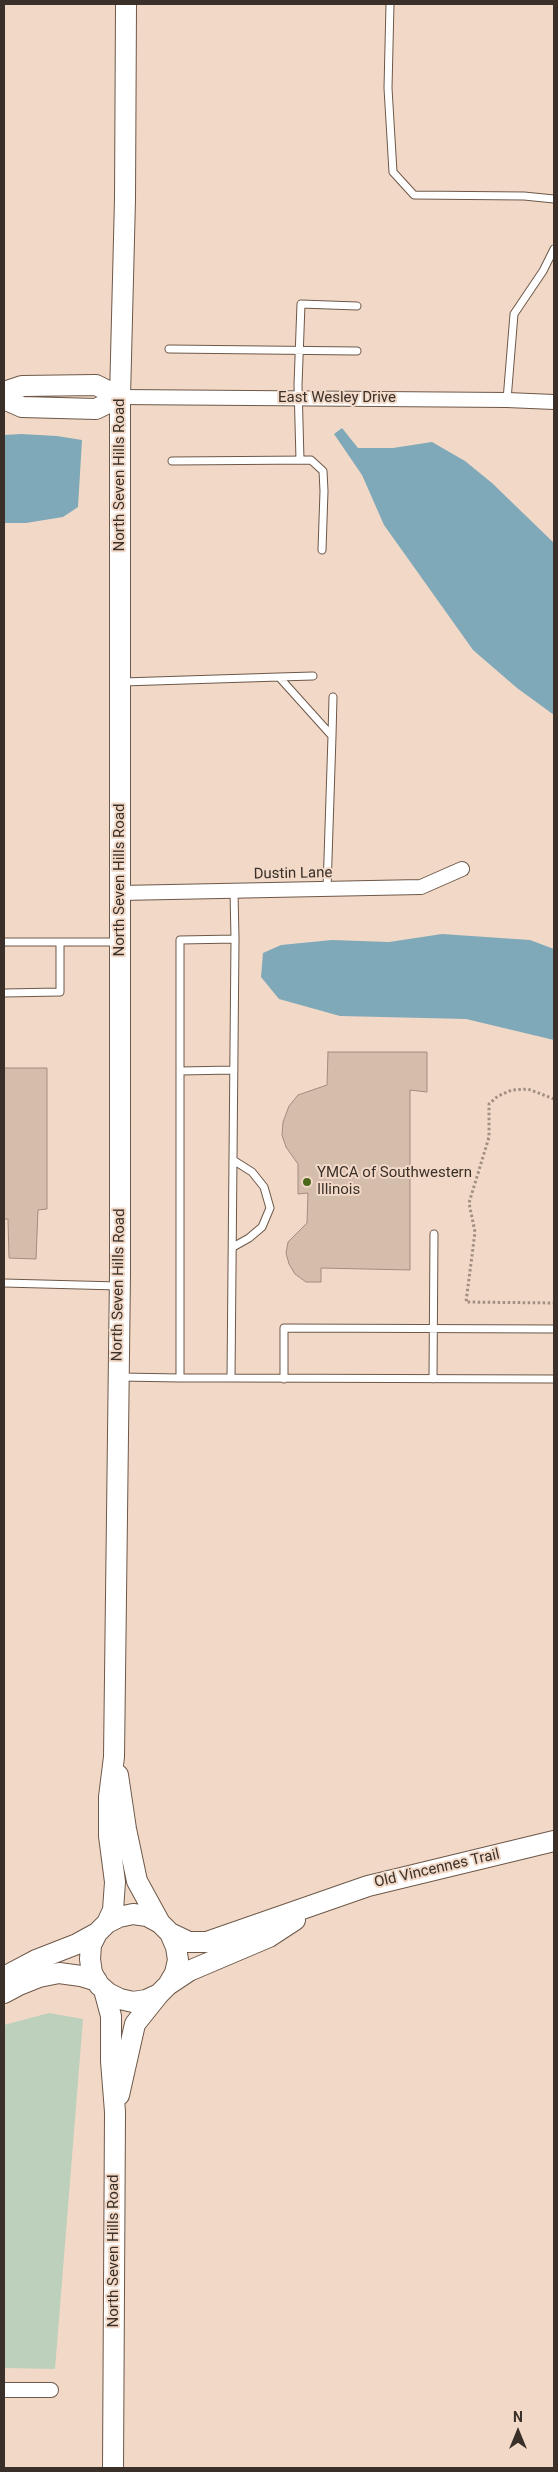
<!DOCTYPE html>
<style>
body{margin:0}
#map{position:relative;width:558px;height:2472px;overflow:hidden;background:#f2d9c7;font-family:Roboto,sans-serif}
canvas{display:block}
.frame{position:absolute;inset:0;border:5px solid #3a3029;pointer-events:none}
.north{position:absolute;left:493px;top:2407px;width:50px;height:50px;-webkit-text-stroke:4px #f2d9c7;paint-order:stroke;rotate:0deg;font-size:14px;font-weight:700;line-height:20px;text-align:center;color:#3a3029}
.north::after{content:'';display:block;margin:auto;width:18px;height:22px;background:#3a3029;clip-path:polygon(50% 0,100% 100%,50% 72%,0 100%)}
</style>
<div id="map">
<canvas width="558" height="2472"></canvas>
<div class="frame"></div>
<div class="north">N</div>
</div>
<script>
const context = document.querySelector('canvas').getContext('2d');
context.lineJoin = 'round';
function fillPath(path, color) { context.fillStyle = color; context.fill(path, 'evenodd'); }
const poly = rows => new Path2D(rows.map(r => 'M' + r).join(''));
function stroke(path, color, width, dash) { context.strokeStyle = color; context.lineWidth = width; context.lineCap = dash ? 'butt' : 'round'; context.setLineDash(dash || []); context.stroke(path); }
function drawText(font, color, halo, rows, align = 'center') {
  context.font = font + ' Roboto,sans-serif'; context.lineWidth = 4; context.setLineDash([]); context.textBaseline = 'middle'; context.strokeStyle = halo; context.fillStyle = color; for (const [text, x, y, turn = 0] of rows) {
    context.save(); context.translate(x, y); context.rotate((+turn || 0) * Math.PI / 180); context.textAlign = isNaN(turn) ? turn : align; if (halo) context.strokeText(text, 0, 0); context.fillText(text, 0, 0); context.restore();
  }
}
fillPath(poly([
 [49,2013,83,2019,55,2369,4,2368,4,2025]
]), '#bcd0bb');
fillPath(poly([
 [342,428,358,448,393,448,432,442,465,461,492,483,554,543,554,715,517,688,473,650,384,525,362,475,334,434],
 [21,434,57,436,82,440,78,507,63,517,26,523,4,523,4,435],
 [442,934,530,940,554,949,554,1040,466,1019,340,1016,279,999,261,977,263,953,281,945,332,940,389,942]
]), '#7fa9b8');
const building = poly([
 [328,1052,427,1052,427,1092,410,1090,410,1270,321,1268,321,1282,306,1282,295,1274,289,1264,286,1253,288,1242,307,1223,308,1193,298,1194,298,1164,286,1147,282,1135,283,1122,289,1106,298,1095,327,1085,328,1052],
 [4,1068,47,1068,47,1209,38,1210,36,1259,9,1258,8,1219,4,1219,4,1068]
]);
fillPath(building, '#d5bdac');
stroke(building, '#a38c7c', 1);
const lane = poly([
 [390,4,388,88,393,172,414,195,524,196,554,199],
 [169,349,357,351],
 [507,400,514,314,543,271,554,249],
 [300,460,298,385,301,304,357,306],
 [172,461,311,460,323,471,324,491,322,550],
 [279,677,313,676],
 [123,682,279,677,332,736,327,889],
 [332,736,333,697],
 [234,891,235,939],
 [235,939,231,1378,180,1378,180,940,235,939],
 [4,942,119,942],
 [4,993,60,992,60,942],
 [180,1071,234,1070],
 [233,1247,249,1238,262,1227,270,1208,264,1187,252,1172,233,1160],
 [4,1283,118,1286],
 [120,1377,180,1378],
 [231,1378,554,1379],
 [284,1379,284,1328,554,1329],
 [433,1379,434,1234]
]);
const street = poly([
 [120,397,507,400,554,402],
 [120,893,421,887,462,869],
 [4,2390,51,2390]
]);
const secondary = poly([
 [4,392,22,386,96,385,120,397],
 [4,399,22,407,96,409,120,397],
 [118,1775,126,1829,137,1881,160,1923,170,1933,176,1947,178,1960,175,1973,168,1985,159,1994,146,2000,133,2002,120,1999,108,1993,99,1985,92,1973,90,1959,91,1945,97,1933,107,1923,119,1917,133,1914,147,1916,160,1923],
 [107,1923,113,1910,115,1882,109,1836,109,1797,114,1757,120,1273,120,397,125,199,126,4],
 [170,1933,189,1942,207,1942,368,1886,554,1841],
 [4,1977,36,1960,77,1944,97,1933],
 [168,1985,189,1971,269,1937,295,1920],
 [104,1990,111,2016,111,2061,115,2112,113,2468],
 [4,1993,19,1985,39,1977,59,1973,81,1976,97,1981],
 [119,2095,135,2024,159,1994]
]);
stroke(lane, '#6d5849', 9);
stroke(street, '#6d5849', 16);
stroke(secondary, '#6d5849', 22);
stroke(poly([
 [554,1099,528,1089,512,1090,498,1096,489,1104,489,1137,469,1203,475,1232,466,1302,554,1303]
]), '#a18f82', 3, [2.5, 2.5]);
stroke(lane, '#fff', 7);
stroke(street, '#fff', 14);
stroke(secondary, '#fff', 20);
for (const [x, y, r, color] of [
 [307,1182,5,"#4e681a"]
]) { const dot = new Path2D(); dot.arc(x, y, r, 0, 2 * Math.PI); context.fillStyle = color; context.fill(dot); stroke(dot, '#f2d9c7', 2); }
drawText('15px', '#3a3029', '#f2d9c7', [
 ["East Wesley Drive",337,398],
 ["North Seven Hills Road",120,475,-90],
 ["Dustin Lane",293,874,-1],
 ["North Seven Hills Road",120,880,-90],
 ["North Seven Hills Road",119,1285,-89],
 ["Old Vincennes Trail",437,1869,-13],
 ["North Seven Hills Road",114,2251,-90]
]);
drawText('15px', '#3a3029', '#f2d9c7', [
 ["YMCA of Southwestern",317,1173],
 ["Illinois",317,1190]
], 'left');
</script>
